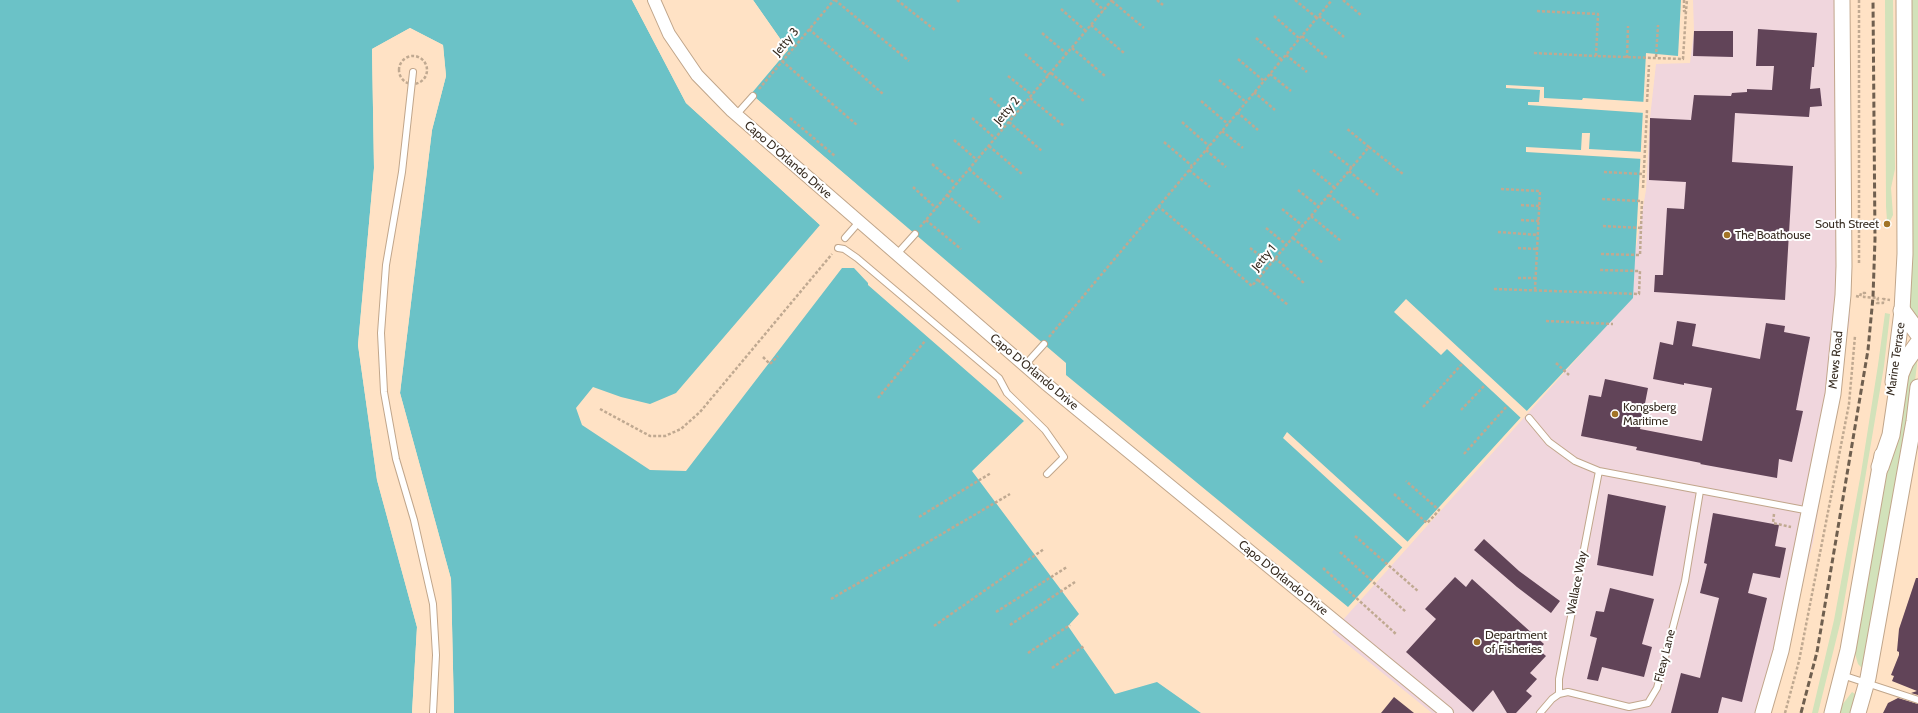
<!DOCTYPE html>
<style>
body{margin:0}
canvas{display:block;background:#ffe2c5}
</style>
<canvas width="1918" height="713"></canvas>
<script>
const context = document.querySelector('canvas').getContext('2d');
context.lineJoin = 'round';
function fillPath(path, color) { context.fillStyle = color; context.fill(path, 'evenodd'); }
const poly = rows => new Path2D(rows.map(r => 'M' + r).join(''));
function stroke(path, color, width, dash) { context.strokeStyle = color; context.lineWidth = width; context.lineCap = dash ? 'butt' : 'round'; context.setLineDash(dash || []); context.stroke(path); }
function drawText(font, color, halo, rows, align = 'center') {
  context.font = font + ' Cabin,sans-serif'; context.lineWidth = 4; context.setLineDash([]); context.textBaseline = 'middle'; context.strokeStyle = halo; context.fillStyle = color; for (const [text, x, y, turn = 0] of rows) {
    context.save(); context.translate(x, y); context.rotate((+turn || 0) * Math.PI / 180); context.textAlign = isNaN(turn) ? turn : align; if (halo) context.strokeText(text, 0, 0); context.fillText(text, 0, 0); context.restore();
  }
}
fillPath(poly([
 [1693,0,1850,0,1850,319,1813,542,1770,713,1432,713,1332,632,1624,306,1628,294,1646,190,1650,118,1656,64,1690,63,1694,31]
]), '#f0d6dd');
fillPath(poly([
 [1885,0,1893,0,1895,169,1891,188,1893,215,1890,221,1887,221,1886,206],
 [1910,0,1918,0,1918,323,1909,304],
 [1885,313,1890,314,1884,366,1851,562,1841,620,1818,713,1812,713,1834,620,1861,473,1878,365],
 [1918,355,1913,399,1864,668,1862,668,1858,664,1854,650,1904,375],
 [1852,692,1855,694,1852,713,1836,713]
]), '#d2e2ba');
fillPath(poly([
 [0,0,632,0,686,103,820,225,676,393,650,404,621,397,593,387,576,408,582,425,650,470,686,471,842,268,854,268,868,283,868,285,1024,421,972,471,1079,614,1068,626,1115,694,1157,682,1201,713,454,713,451,579,400,393,432,130,446,76,443,45,410,28,372,49,374,168,358,345,377,480,417,627,412,713,0,713],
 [753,0,1681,0,1678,56,1646,53,1633,298,1523,415,1348,607,1066,375,1066,363,750,93,788,50]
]), '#6bc2c7');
fillPath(poly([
 [632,0,634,0,687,102,821,224,820,225,686,103],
 [751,0,753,0,788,50,751,94,856,184,855,185,749,94,749,92,785,50],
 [410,28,443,45,446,76,432,130,400,393,451,579,454,713,452,713,449,579,398,393,430,130,444,76,441,46,410,30,374,50,376,168,360,345,379,479,419,626,414,713,412,713,417,627,377,480,358,345,374,168,372,49],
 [1506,85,1544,87,1544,98,1582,100,1583,98,1646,102,1645,113,1528,105,1528,102,1539,102,1540,90,1506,88],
 [1582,133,1590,133,1589,149,1643,152,1643,159,1526,152,1526,147,1581,150],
 [1406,299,1528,412,1522,419,1447,349,1441,355,1394,312],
 [1287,432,1409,543,1404,549,1283,438]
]), '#ffe2c5');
fillPath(poly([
 [1758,29,1817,33,1814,67,1812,67,1810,89,1820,88,1822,106,1810,107,1809,117,1735,113,1732,162,1793,166,1785,300,1654,292,1655,275,1663,275,1667,208,1684,209,1686,182,1649,180,1650,118,1691,120,1694,95,1731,96,1732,93,1747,92,1747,89,1772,90,1774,66,1756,66],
 [1694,31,1733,31,1733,57,1693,56],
 [1677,321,1696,324,1692,346,1760,359,1766,323,1785,326,1784,332,1810,337,1796,410,1803,411,1792,462,1779,459,1777,478,1700,464,1701,463,1636,450,1637,447,1581,436,1589,395,1601,397,1605,379,1648,388,1640,429,1702,441,1712,388,1684,383,1684,385,1653,379,1660,342,1673,345],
 [1608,494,1666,506,1653,576,1597,565],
 [1713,513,1779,525,1775,546,1786,548,1780,578,1753,573,1748,593,1767,598,1742,702,1722,697,1718,713,1671,713,1681,673,1700,678,1719,598,1700,593,1707,564,1704,563],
 [1484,539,1519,571,1560,601,1551,613,1517,587,1474,550],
 [1455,577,1466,587,1472,579,1544,644,1539,650,1546,656,1530,673,1537,679,1526,691,1532,696,1516,713,1507,713,1493,690,1473,712,1406,652,1436,619,1425,609],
 [1916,578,1918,578,1918,695,1911,693,1917,691,1892,681,1894,676,1891,675,1899,655,1899,652,1897,651,1899,629],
 [1610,588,1654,599,1642,644,1652,647,1644,677,1602,667,1598,681,1587,679,1597,638,1590,636,1596,611,1604,612],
 [1394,697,1414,713,1381,713],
 [1898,698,1918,704,1918,713,1883,713,1888,703]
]), '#614458');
const service = poly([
 [413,72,402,172,386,265,381,333,384,392,396,459,414,520,433,604,436,655,433,713],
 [736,115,753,96],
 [845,238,859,222],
 [838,248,844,249,857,258,999,378,1007,393,1045,430,1064,457,1047,474],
 [897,254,915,234],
 [1025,365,1044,344],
 [1529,418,1549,442,1575,461,1599,471,1810,511],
 [1842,675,1918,700],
 [1559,694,1559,679,1599,471],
 [1540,713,1552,699,1559,694,1568,692,1629,707,1648,703,1657,688,1685,581,1700,491]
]);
const minor = poly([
 [654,0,669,34,697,75,732,111,1045,383,1447,713]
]);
const tertiary = poly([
 [1893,382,1902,311,1905,254,1904,0],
 [1763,713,1781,651,1833,394,1843,295,1844,266,1842,0],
 [1832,713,1848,650,1882,455],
 [1858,713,1868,678,1914,421,1918,387]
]);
const secondary = poly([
 [1902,311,1918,333],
 [1880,467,1891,435,1900,374,1905,362,1918,344]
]);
stroke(service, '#c1a68b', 8);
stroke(minor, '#c1a68b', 14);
stroke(tertiary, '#c1a68b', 17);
stroke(secondary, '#c1a68b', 19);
stroke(poly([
 [835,0,909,61],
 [897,0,935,30],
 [957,0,961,3],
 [1092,0,1104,10],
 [1157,0,1163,5],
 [1295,0,1317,18],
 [1343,0,1362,16],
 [1684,0,1684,11,1686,11,1687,0],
 [1859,0,1859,265],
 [1112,1,1144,28],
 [1061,9,1086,31],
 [1537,11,1598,14,1596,56,1683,59,1686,11],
 [1274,16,1300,39],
 [1319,16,1344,37],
 [1091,25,1124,53],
 [809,29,883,94],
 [1042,33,1067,54],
 [1302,36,1327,58],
 [1256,38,1282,60],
 [1072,48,1105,76],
 [1534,53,1596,56],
 [1025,54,1049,75],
 [1286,55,1307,72],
 '399 70a14 14 0 1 1 28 0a14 14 0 1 1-28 0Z',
 [1656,57,1658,25],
 [1627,58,1628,26],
 [1238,59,1264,81],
 [782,61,857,125],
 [1051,73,1085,102],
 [1270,74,1291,91],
 [1008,76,1032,95],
 [1219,80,1246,102],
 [759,89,834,0],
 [1254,92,1275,110],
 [990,98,1013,118],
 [1030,98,1064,126],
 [1201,101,1228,124],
 [1647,102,1649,65],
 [1237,112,1258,130],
 [790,118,835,156],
 [972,118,995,138],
 [1009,122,1042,151],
 [1182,122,1209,146],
 [1222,131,1243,148],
 [954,140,977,160],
 [1164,142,1192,166],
 [989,146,1022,174],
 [1369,147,1403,174],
 [1206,150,1226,167],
 [1330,151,1352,168],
 [932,164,956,184],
 [969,169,1003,199],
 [1189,170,1210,187],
 [1313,170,1335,188],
 [1349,171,1378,195],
 [1604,172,1643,174],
 [913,187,936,208],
 [1643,188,1647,110],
 [1501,189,1540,191,1535,290],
 [1298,190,1319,207],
 [947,195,980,223],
 [1329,195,1359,219],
 [1521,205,1540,206],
 [1158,206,1252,286,1369,147,1346,128],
 [1282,209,1303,226],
 [1311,216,1341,241],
 [926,220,961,249],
 [1521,220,1539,221],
 [1603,226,1641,228],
 [920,227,1112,0],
 [1266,228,1287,245],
 [1498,232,1538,235],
 [1293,238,1323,263],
 [1250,248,1271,264],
 [1518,248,1537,249],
 [1601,254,1640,255,1642,201,1602,199],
 [1275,258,1305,284],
 [1518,278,1536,278],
 [1258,280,1288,305],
 [1494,289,1639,294,1640,271,1600,270],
 [1856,296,1860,297,1861,293,1865,293,1864,297,1878,298,1877,303,1883,303,1883,299,1890,300],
 [1546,321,1613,324],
 [1049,337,1332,0],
 [763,357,770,364,778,356],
 [1556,363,1569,375],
 [878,398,925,341],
 [1423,407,1462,364],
 [600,409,650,436,665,436,681,429,700,412,832,254],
 [1461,410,1485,385],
 [1464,454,1507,406],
 [1394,494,1427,523,1434,516,1439,510,1406,481],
 [1774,514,1773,523,1791,527],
 [919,517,991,473],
 [1355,536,1419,592],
 [1340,552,1406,612],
 [1323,568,1396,634],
 [831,599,1010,494],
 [996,612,1067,567],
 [1010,625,1075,582],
 [934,626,1044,549],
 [1028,653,1070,625],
 [1052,668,1084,646],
 [1785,713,1799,661,1849,404,1855,336]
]), '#c0a991', 2.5, [3, 2]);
stroke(service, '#fff', 6);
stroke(minor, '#fff', 12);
stroke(tertiary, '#fff', 15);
stroke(secondary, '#fff', 17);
stroke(poly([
 [1801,713,1817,652,1868,350,1873,297,1875,239,1873,0]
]), '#6f5f4f', 3, [6, 3]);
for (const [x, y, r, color] of [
 [1887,224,4,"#a27426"],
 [1727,235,4,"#a27426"],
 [1615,414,4,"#a27426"],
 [1477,642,4,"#a27426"]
]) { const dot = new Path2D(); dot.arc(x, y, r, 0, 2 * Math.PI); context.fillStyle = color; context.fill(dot); stroke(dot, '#fff', 1.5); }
drawText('12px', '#372c21', '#fff', [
 ["Jetty 3",786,42,-50],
 ["Jetty 2",1007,111,-50],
 ["Capo D'Orlando Drive",788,160,41],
 ["Jetty 1",1264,258,-50],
 ["Marine Terrace",1896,359,-82],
 ["Mews Road",1836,360,-84],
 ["Capo D'Orlando Drive",1034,372,40],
 ["Capo D'Orlando Drive",1283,578,39],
 ["Wallace Way",1577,583,-79],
 ["Fleay Lane",1665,656,-76]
]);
drawText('12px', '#372c21', '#fff', [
 ["South Street",1879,224,"right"],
 ["The Boathouse",1735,235],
 ["Kongsberg",1623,407],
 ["Maritime",1623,421],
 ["Department",1485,635],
 ["of Fisheries",1485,649]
], 'left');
</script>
